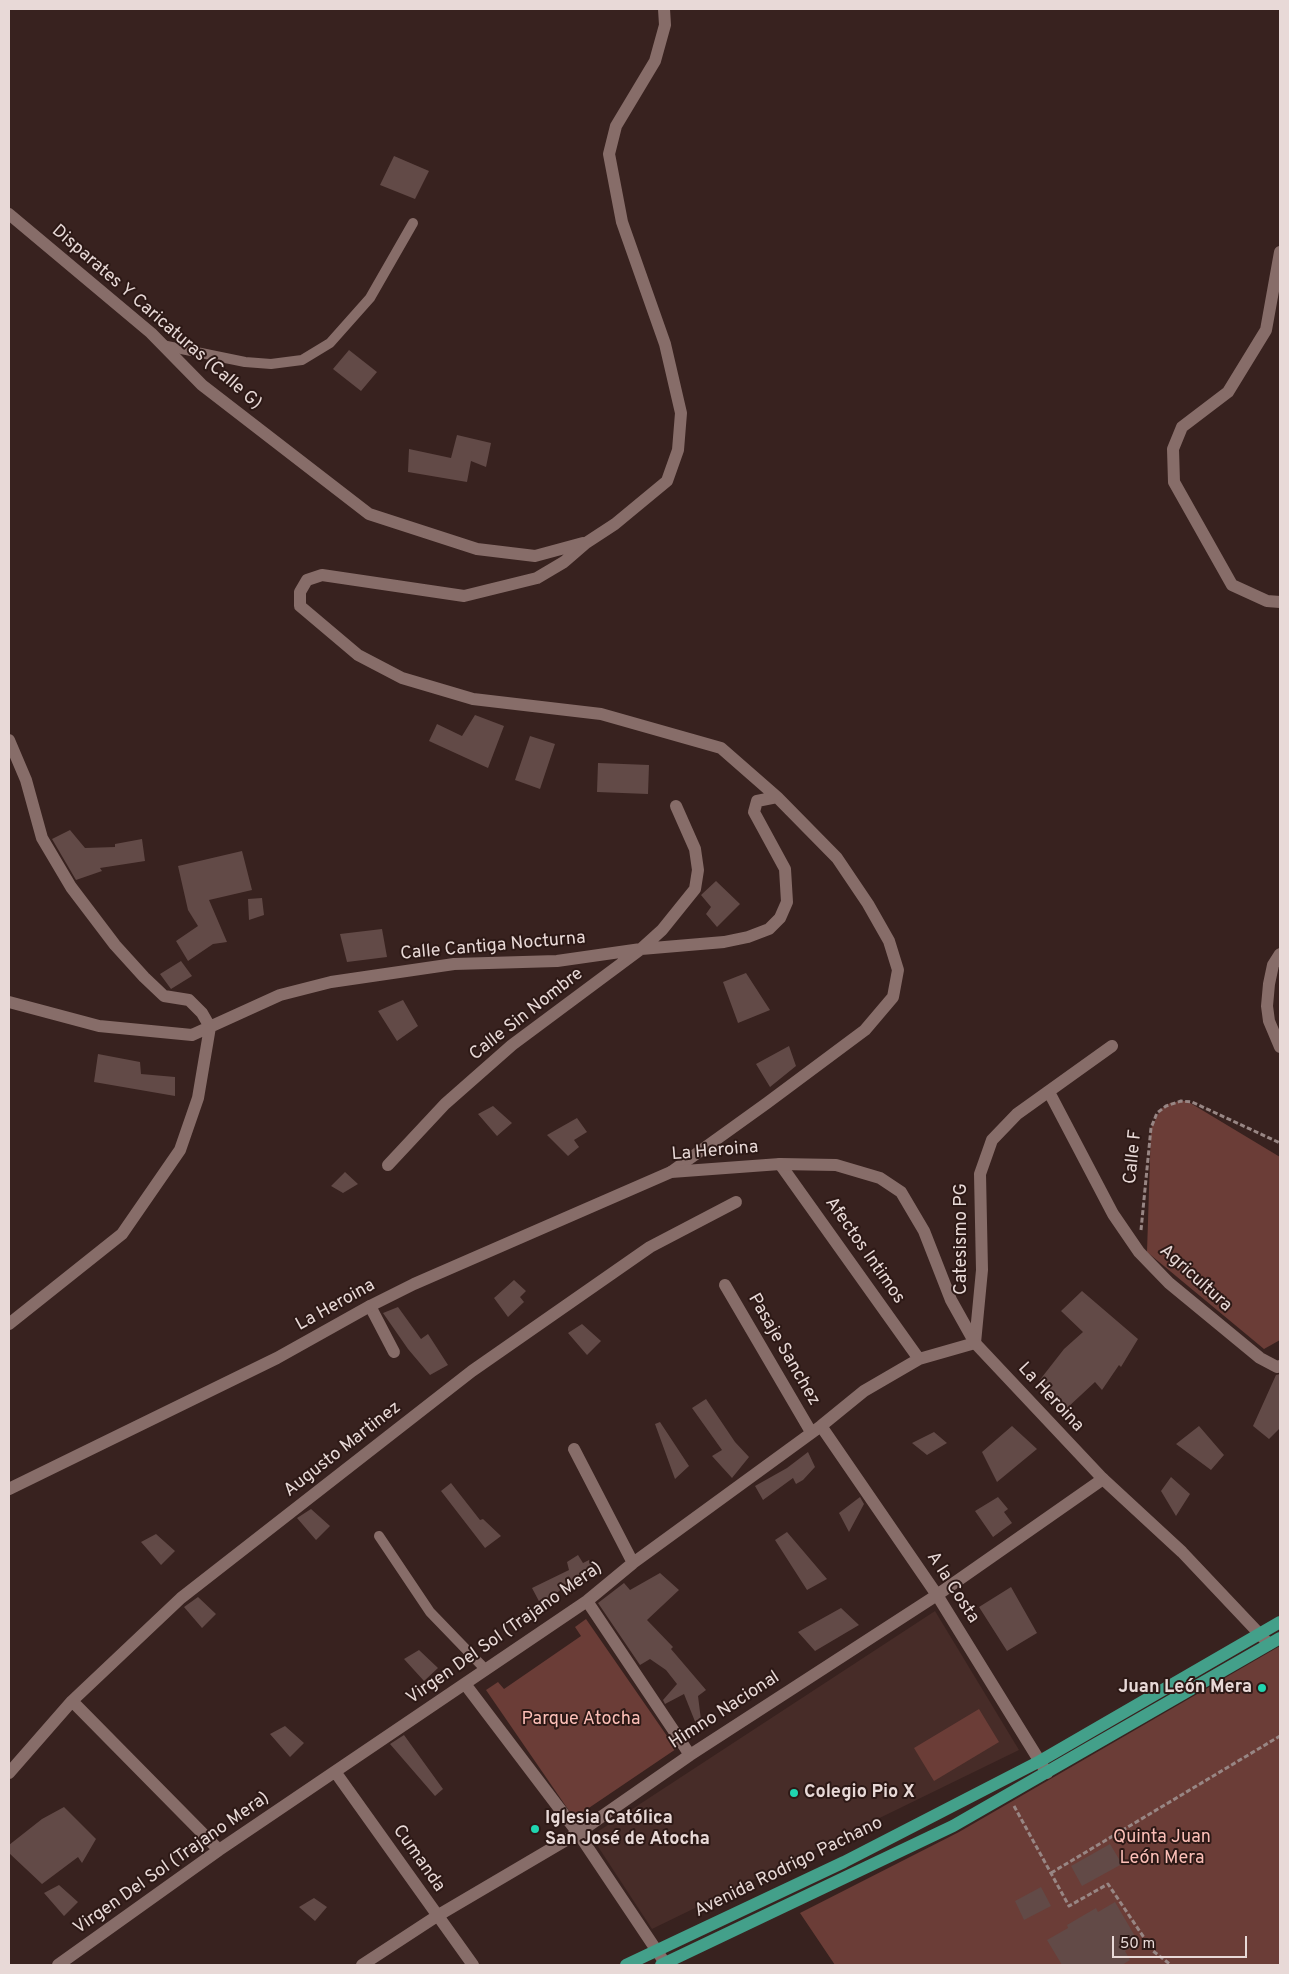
<!DOCTYPE html>
<meta charset="utf-8">
<style>
body{margin:0}
#map{position:relative;width:1289px;height:1974px;overflow:hidden;background:#38221f;font-family:Overpass,sans-serif}
canvas{display:block}
.frame{position:absolute;inset:0;border:10px solid #e8d9d7;pointer-events:none}
.scale{position:absolute;left:1112px;top:1936px;width:135px;height:22px;box-sizing:border-box;border:2px solid #e8d9d7;border-top:0;padding-left:6px;font-size:15px;line-height:18px;white-space:nowrap;color:#e8d9d7;-webkit-text-stroke:4px #2d1916;paint-order:stroke}
</style>
<div id="map">
<canvas width="1289" height="1974"></canvas>
<div class="frame"></div>
<div class="scale">50 m</div>
</div>
<script>
const context = document.querySelector('canvas').getContext('2d');
context.lineJoin = 'round';
function fillPath(path, color) { context.fillStyle = color; context.fill(path, 'evenodd'); }
const poly = rows => new Path2D(rows.map(r => 'M' + r).join(''));
function stroke(path, color, width, dash) { context.strokeStyle = color; context.lineWidth = width; context.lineCap = dash ? 'butt' : 'round'; context.setLineDash(dash || []); context.stroke(path); }
function drawText(font, color, halo, rows, align = 'center') {
  context.font = font + ' Overpass,sans-serif'; context.lineWidth = 4; context.setLineDash([]); context.textBaseline = 'middle'; context.strokeStyle = halo; context.fillStyle = color; for (const [text, x, y, turn = 0] of rows) {
    context.save(); context.translate(x, y); context.rotate((+turn || 0) * Math.PI / 180); context.textAlign = isNaN(turn) ? turn : align; if (halo) context.strokeText(text, 0, 0); context.fillText(text, 0, 0); context.restore();
  }
}
fillPath(poly([
 [935,1611,1019,1750,652,1929,591,1836]
]), '#472c28');
fillPath(poly([
 [1181,1101,1187,1101,1280,1157,1280,1340,1264,1349,1147,1252,1151,1128,1161,1109,1170,1103],
 [586,1619,676,1749,574,1818,486,1690,498,1682,504,1689,581,1636,575,1627],
 [1280,1646,1280,1965,835,1965,800,1913,959,1832],
 [979,1709,999,1742,934,1781,914,1748]
]), '#6b3d37');
fillPath(poly([
 [394,156,429,171,415,199,380,185],
 [349,350,377,372,361,391,333,369],
 [457,435,491,443,486,467,471,461,467,482,408,472,409,449,451,458],
 [475,715,504,726,488,768,429,741,437,724,462,736],
 [530,736,555,744,540,789,515,780],
 [598,763,649,765,648,794,597,792],
 [70,830,85,848,115,847,115,844,142,839,145,861,100,868,102,871,76,880,52,839],
 [242,851,252,890,209,900,227,942,213,944,188,961,176,941,198,926,188,910,178,866],
 [716,881,740,904,717,927,706,914,711,907,701,895],
 [262,898,264,915,249,920,248,899],
 [382,929,387,957,347,962,340,934],
 [181,961,192,976,171,989,160,974],
 [746,973,770,1010,738,1023,723,982],
 [403,1000,418,1026,397,1041,378,1011],
 [789,1046,796,1066,770,1087,756,1064],
 [98,1054,140,1062,141,1074,175,1077,175,1096,94,1082],
 [493,1106,512,1123,497,1136,478,1114],
 [577,1118,587,1132,574,1140,579,1147,568,1156,547,1135],
 [345,1172,358,1184,343,1193,331,1186],
 [514,1280,526,1291,520,1297,524,1302,508,1317,494,1298],
 [1082,1291,1138,1339,1121,1367,1119,1365,1102,1390,1095,1382,1067,1408,1039,1381,1064,1349,1083,1332,1061,1311],
 [398,1307,421,1339,428,1334,448,1365,430,1375,408,1349,383,1313],
 [582,1324,601,1341,587,1355,568,1333],
 [1280,1374,1280,1428,1269,1439,1253,1426,1276,1375],
 [706,1399,735,1442,749,1457,732,1478,712,1456,722,1450,692,1408],
 [660,1422,689,1466,675,1479,655,1424],
 [1012,1426,1037,1449,997,1482,982,1452],
 [1199,1426,1224,1455,1211,1470,1176,1444],
 [934,1432,947,1443,927,1455,912,1443],
 [808,1452,815,1467,803,1480,796,1484,793,1478,763,1500,755,1486,787,1468],
 [1171,1477,1190,1494,1176,1516,1161,1491],
 [451,1483,480,1520,483,1519,501,1536,485,1548,441,1491],
 [860,1497,864,1504,849,1532,839,1513],
 [998,1497,1008,1509,1004,1512,1012,1523,993,1537,975,1511],
 [311,1509,330,1526,316,1540,297,1518],
 [787,1532,827,1579,807,1590,775,1540],
 [156,1534,175,1551,161,1565,141,1542],
 [578,1555,583,1563,589,1560,592,1565,587,1569,589,1572,577,1580,576,1578,541,1605,532,1588,569,1570,567,1562],
 [660,1573,679,1590,647,1620,673,1647,671,1649,706,1690,698,1696,702,1728,698,1729,684,1694,665,1704,663,1700,677,1684,666,1670,650,1659,640,1665,598,1603,624,1583,630,1590],
 [1011,1587,1037,1633,1007,1651,979,1607],
 [198,1597,216,1614,202,1628,184,1607],
 [841,1608,859,1625,815,1651,798,1632],
 [419,1650,438,1668,424,1681,404,1659],
 [285,1726,304,1743,290,1757,270,1734],
 [404,1735,443,1789,435,1796,390,1744],
 [64,1807,96,1839,82,1863,78,1857,42,1884,9,1853,9,1845,42,1819],
 [1110,1844,1122,1864,1082,1886,1071,1866],
 [59,1885,78,1902,64,1916,44,1893],
 [1041,1887,1051,1906,1024,1920,1015,1901],
 [314,1898,327,1907,315,1921,299,1907],
 [1115,1902,1139,1943,1125,1951,1130,1960,1122,1965,1062,1965,1047,1940,1068,1928,1067,1925,1096,1908,1098,1912]
]), '#624a47');
stroke(poly([
 [1141,1230,1151,1128,1157,1113,1166,1106,1181,1101,1192,1102,1280,1143],
 [1014,1806,1069,1906,1108,1884,1153,1951,1171,1965],
 [1051,1873,1280,1736]
]), '#988684', 3, [5, 2.5]);
stroke(poly([
 [162,345,245,362,271,364,302,360,330,343,370,298,413,223],
 [379,1536,430,1612,486,1670]
]), '#876d69', 10);
stroke(poly([
 [664,9,665,25,655,61,616,126,609,154,622,222,665,344,681,413,678,450,667,481,615,524,586,543,564,562,537,578,464,596,322,575,307,580,300,592,300,606,358,655,402,678,473,699,601,714,721,748,777,797,837,858,868,904,889,941,898,970,893,997,865,1030,767,1103,671,1172],
 [9,214,151,333,202,385,369,514,477,549,535,556,583,543],
 [1280,252,1266,330,1228,392,1182,427,1173,449,1174,482,1232,585,1267,601,1280,602],
 [9,740,26,780,42,838,71,887,115,945,144,977,164,996,189,1000,202,1013,210,1027,198,1098,180,1150,122,1234,9,1324],
 [9,1002,99,1026,192,1035,280,995,331,982,454,964,557,961,641,949,724,942,748,937,769,929,780,918,787,902,785,869,754,812,757,801,777,797],
 [1049,1092,1113,1214,1139,1252,1169,1283,1260,1358,1277,1367,1280,1366],
 [780,1164,919,1359],
 [388,1165,445,1104,512,1045,641,949,662,930,695,889,698,870,695,849,676,806],
 [725,1285,811,1432],
 [370,1306,394,1352],
 [821,1426,937,1595,1047,1773],
 [574,1449,633,1563],
 [587,1601,690,1755],
 [465,1684,578,1833,665,1963],
 [72,1701,219,1850],
 [9,1773,72,1701,181,1598,472,1371,650,1247,736,1202],
 [336,1773,473,1965],
 [58,1965,219,1850,587,1601,633,1563,821,1426,864,1391,919,1359,975,1343,982,1270,980,1174,992,1140,1017,1114,1112,1046],
 [362,1965,437,1916,578,1833,690,1755,937,1595,1103,1479]
]), '#876d69', 12);
stroke(poly([
 [1280,954,1273,965,1269,984,1267,1006,1269,1021,1280,1047],
 [9,1489,277,1358,370,1306,414,1284,671,1172,780,1164,836,1165,880,1178,901,1192,924,1231,951,1300,975,1343,1103,1479,1182,1552,1269,1644]
]), '#876d69', 12);
stroke(poly([
 [626,1965,844,1862,1040,1761,1280,1622],
 [661,1965,953,1826,1280,1638]
]), '#43a08a', 12);
for (const [x, y, r, color] of [
 [1262,1688,5,"#20d5b0"],
 [794,1793,5,"#20d5b0"],
 [535,1829,5,"#20d5b0"]
]) { const dot = new Path2D(); dot.arc(x, y, r, 0, 2 * Math.PI); context.fillStyle = color; context.fill(dot); stroke(dot, '#2d1916', 2); }
drawText('18px', '#e8d9d7', '#2d1916', [
 ["Disparates Y Caricaturas (Calle G)",156,318,41],
 ["Calle Cantiga Nocturna",493,947,-5],
 ["Calle Sin Nombre",527,1015,-38],
 ["La Heroina",715,1152,-5],
 ["Calle F",1134,1157,-84],
 ["Catesismo PG",962,1239,-90],
 ["Afectos Intimos",864,1251,55],
 ["Agricultura",1195,1279,42],
 ["La Heroina",336,1306,-29],
 ["Pasaje Sanchez",783,1350,60],
 ["La Heroina",1050,1398,47],
 ["Augusto Martinez",343,1450,-38],
 ["A la Costa",952,1588,57],
 ["Virgen Del Sol (Trajano Mera)",505,1634,-35],
 ["Himno Nacional",725,1711,-33],
 ["Cumanda",418,1859,55],
 ["Virgen Del Sol (Trajano Mera)",172,1864,-35],
 ["Avenida Rodrigo Pachano",789,1868,-26]
]);
drawText('bold 18px', '#e8d9d7', '#2d1916', [
 ["Juan León Mera",1252,1688,"right"],
 ["Colegio Pio X",804,1793],
 ["Iglesia Católica",545,1819],
 ["San José de Atocha",545,1840]
], 'left');
drawText('18px', '#fcbfb7', '#2d1916', [
 ["Parque Atocha",581,1720],
 ["Quinta Juan",1162,1838],
 ["León Mera",1162,1859]
]);
</script>
